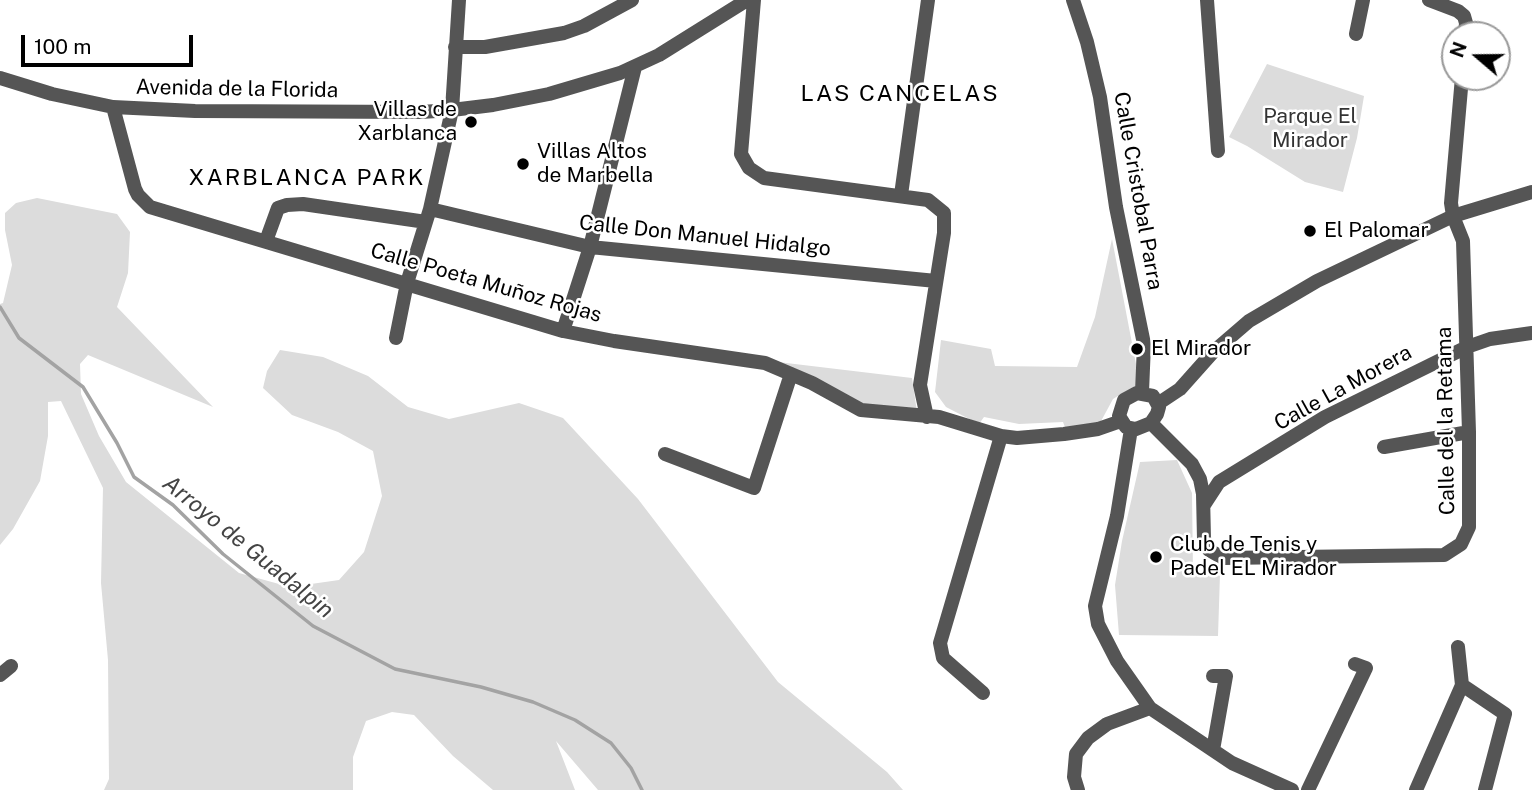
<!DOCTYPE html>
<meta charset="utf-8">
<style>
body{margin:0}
#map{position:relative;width:1532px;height:790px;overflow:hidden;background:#fff;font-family:"Public Sans",sans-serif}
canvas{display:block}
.north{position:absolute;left:1441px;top:21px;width:70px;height:70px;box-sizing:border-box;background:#fff;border:2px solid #999;border-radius:50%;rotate:290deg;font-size:19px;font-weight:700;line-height:28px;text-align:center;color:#000}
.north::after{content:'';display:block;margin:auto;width:24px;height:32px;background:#000;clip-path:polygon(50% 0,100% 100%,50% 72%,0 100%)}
.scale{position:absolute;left:21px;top:35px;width:172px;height:32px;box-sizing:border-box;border:4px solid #000;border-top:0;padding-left:9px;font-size:21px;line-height:24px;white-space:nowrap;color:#000;-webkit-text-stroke:5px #fff;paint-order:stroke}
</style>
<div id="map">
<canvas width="1532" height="790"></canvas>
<div class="north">N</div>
<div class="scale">100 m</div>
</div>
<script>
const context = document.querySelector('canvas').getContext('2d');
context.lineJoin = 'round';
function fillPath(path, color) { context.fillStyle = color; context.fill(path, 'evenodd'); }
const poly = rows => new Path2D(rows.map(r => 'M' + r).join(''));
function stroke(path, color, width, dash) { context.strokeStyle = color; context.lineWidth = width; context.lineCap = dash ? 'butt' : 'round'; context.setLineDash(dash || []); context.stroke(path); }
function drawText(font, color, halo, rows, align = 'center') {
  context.font = font + ' "Public Sans",sans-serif'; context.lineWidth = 5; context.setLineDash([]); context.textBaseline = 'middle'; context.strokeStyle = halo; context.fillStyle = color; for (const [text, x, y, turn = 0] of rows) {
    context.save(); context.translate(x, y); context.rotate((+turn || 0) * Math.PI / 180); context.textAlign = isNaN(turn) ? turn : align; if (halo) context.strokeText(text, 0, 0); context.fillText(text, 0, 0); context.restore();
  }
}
fillPath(poly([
 [1267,64,1364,96,1357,138,1343,192,1305,182,1247,146,1229,137],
 [37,198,117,214,130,232,128,273,117,307,213,407,88,355,80,364,81,394,99,436,126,482,239,573,290,587,339,580,364,552,382,496,373,451,338,432,292,415,263,388,267,371,280,350,323,357,368,376,408,407,449,419,519,403,563,418,638,499,778,682,887,772,903,790,598,790,556,741,575,790,493,790,453,756,414,715,392,712,366,721,353,757,353,790,104,790,109,779,108,660,101,583,103,488,61,401,48,402,48,436,40,481,13,529,0,545,0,304,3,303,12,265,5,230,5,213,16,203],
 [1112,239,1136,364,1136,388,1126,391,1113,399,1100,423,1066,430,1063,422,1019,424,984,417,979,424,946,407,935,392,941,340,991,349,995,366,1077,367,1095,317],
 [778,362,912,378,917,412,860,403],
 [1177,460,1192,493,1193,573,1220,574,1218,636,1119,635,1115,585,1122,541,1140,462]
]), '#dcdcdc');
stroke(poly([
 [0,307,19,338,83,387,117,443,134,477,173,505,223,554,313,626,395,669,481,687,533,702,575,720,611,743,631,768,642,790]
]), '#a3a3a3', 3.5);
stroke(poly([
 [754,0,741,154,749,168,764,178,928,200,944,213,944,233,920,385,927,417],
 [1073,0,1087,42,1100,97,1116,207,1144,344,1142,392],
 [1207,0,1218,151],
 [1429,0,1458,11,1464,16,1466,23,1465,35],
 [1356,34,1363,0],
 [455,47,485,47,564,33,584,26,632,0],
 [0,78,52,94,113,107,195,111,421,112,452,110,493,105,549,94,620,73,659,55,747,0],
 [113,107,135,189,138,195,150,207,563,331,614,341,765,363,812,383,861,410,939,417,1001,436,1017,438,1064,434,1098,429,1121,421],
 [901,195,928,0],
 [430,209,590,247,936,281],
 [266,241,278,208,287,205,303,204,426,222],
 [563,331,590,247,635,67],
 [396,338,407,283,430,209,452,110,459,0],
 [1137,393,1153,396,1159,407,1157,414,1151,423,1136,429,1126,427,1119,416,1124,400,1137,393],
 [1159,403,1180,389,1213,352,1249,321,1317,281,1453,216,1532,192],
 [1151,423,1192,464,1200,479,1203,494,1204,539,1209,550,1223,558,1444,555,1461,544,1469,527,1469,432,1463,241,1453,216,1451,203,1462,77],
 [1131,429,1117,516,1095,606,1098,624,1117,661,1150,708,1232,763,1292,790],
 [1384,447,1469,432],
 [665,454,754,488,791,374],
 [1204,505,1219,482,1325,417,1467,347,1490,339,1532,333],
 [1458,647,1462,685,1505,714,1485,790],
 [0,675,11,666],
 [983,693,943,658,940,643,1001,436],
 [1213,750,1226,676,1213,676],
 [1078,790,1074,777,1076,754,1088,738,1107,724,1150,708],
 [1308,790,1366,668,1355,664],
 [1416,790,1462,685]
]), '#555', 14);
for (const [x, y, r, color] of [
 [471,122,7,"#000"],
 [523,164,7,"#000"],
 [1310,231,7,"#000"],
 [1137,349,7,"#000"],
 [1156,557,7,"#000"]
]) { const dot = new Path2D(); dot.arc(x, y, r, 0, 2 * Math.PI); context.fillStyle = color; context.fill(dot); stroke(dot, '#fff', 2.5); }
drawText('21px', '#000', '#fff', [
 ["Avenida de la Florida",237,89,1],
 ["Calle Cristobal Parra",1138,191,80],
 ["Calle Don Manuel Hidalgo",705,236,6],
 ["Calle Poeta Muñoz Rojas",486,283,16],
 ["Calle La Morera",1343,388,-29],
 ["Calle del la Retama",1446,421,-91]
]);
drawText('21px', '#000', '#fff', [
 ["Villas de",457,110,"right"],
 ["Xarblanca",457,134,"right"],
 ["Villas Altos",537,152],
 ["de Marbella",537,176],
 ["El Palomar",1324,231],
 ["El Mirador",1151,349],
 ["Club de Tenis y",1170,545],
 ["Padel EL Mirador",1170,569]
], 'left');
drawText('21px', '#333', '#fff', [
 ["Parque El",1310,117],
 ["Mirador",1310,141]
]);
context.letterSpacing = '2px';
drawText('23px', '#000', '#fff', [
 ["LAS CANCELAS",900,94],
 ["XARBLANCA PARK",307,178]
]);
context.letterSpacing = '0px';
drawText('italic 23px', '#444', '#fff', [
 ["Arroyo de Guadalpin",248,547,39]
]);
</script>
